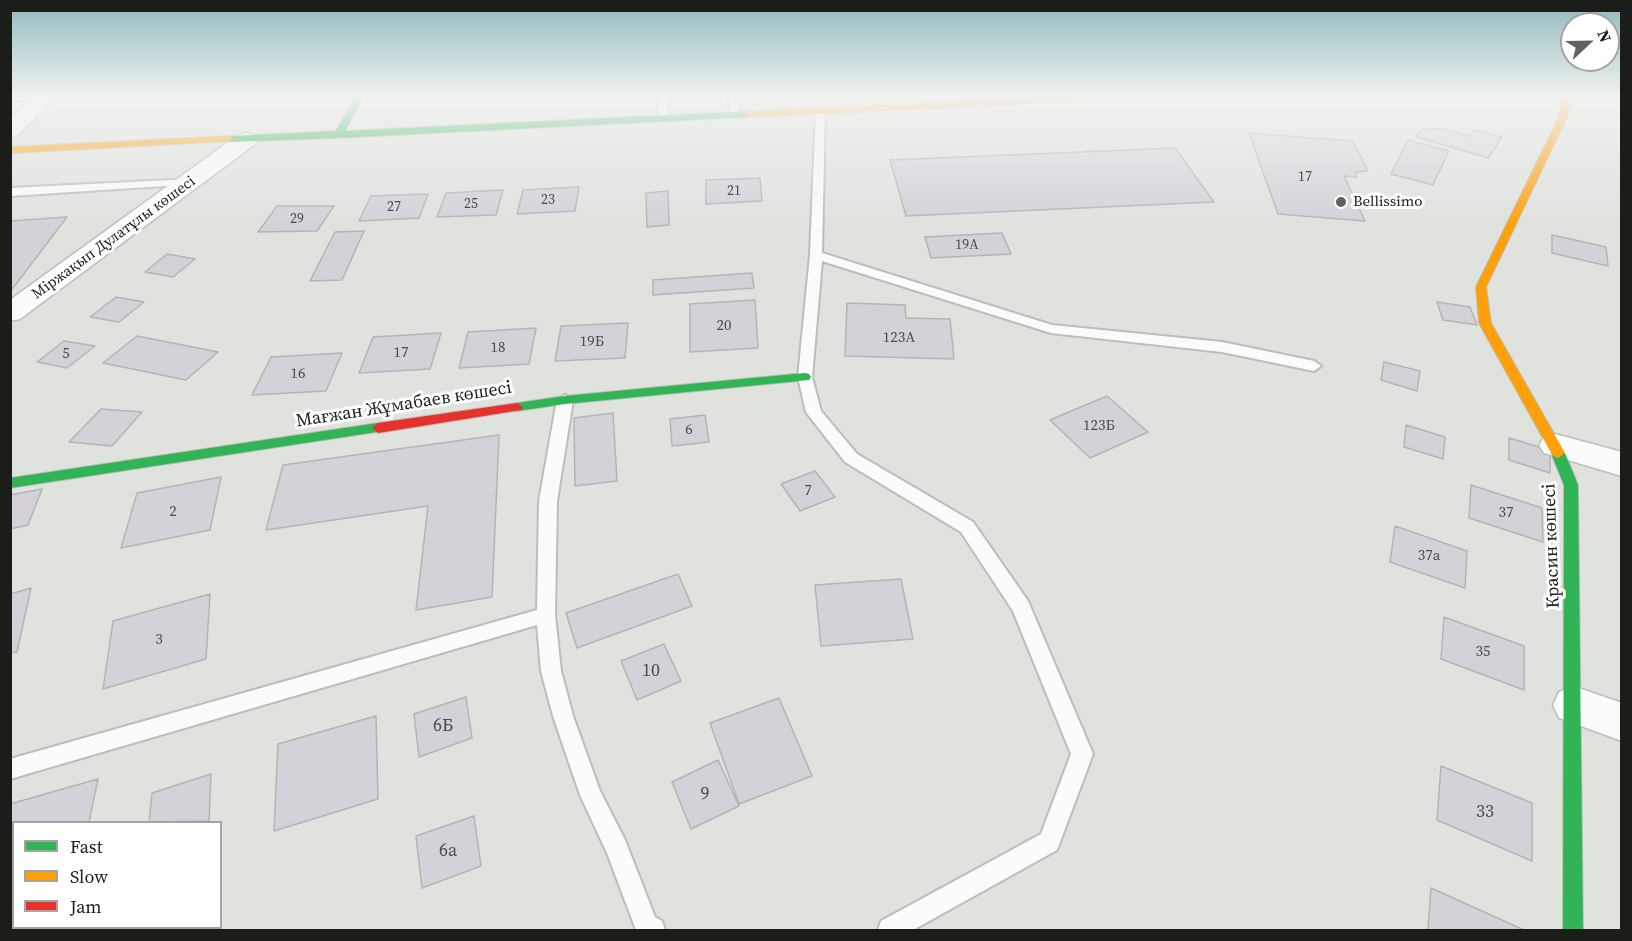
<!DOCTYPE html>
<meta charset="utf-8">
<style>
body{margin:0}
#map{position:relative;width:1632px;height:941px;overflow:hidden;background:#e0e2de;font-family:"Source Serif 4",serif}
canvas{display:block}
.frame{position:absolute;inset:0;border:12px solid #1b1d19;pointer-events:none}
.legend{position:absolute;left:12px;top:821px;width:210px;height:108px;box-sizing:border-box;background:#fff;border:2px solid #a4a5a3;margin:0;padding:8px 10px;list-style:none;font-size:18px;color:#1b1d19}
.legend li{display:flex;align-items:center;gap:12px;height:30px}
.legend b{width:30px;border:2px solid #a4a5a3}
.north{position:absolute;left:1560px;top:12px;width:60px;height:60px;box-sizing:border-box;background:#fff;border:2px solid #a4a5a3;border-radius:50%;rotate:68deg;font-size:16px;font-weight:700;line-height:24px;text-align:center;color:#1b1d19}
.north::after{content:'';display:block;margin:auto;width:21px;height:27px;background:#60625e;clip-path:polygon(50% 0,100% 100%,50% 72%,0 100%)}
</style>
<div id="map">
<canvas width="1632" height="941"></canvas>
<div class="frame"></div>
<ul class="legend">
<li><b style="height:8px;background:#30b455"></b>Fast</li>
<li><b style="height:8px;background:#ff9f0a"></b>Slow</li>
<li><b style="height:8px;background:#e5322d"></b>Jam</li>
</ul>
<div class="north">N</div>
</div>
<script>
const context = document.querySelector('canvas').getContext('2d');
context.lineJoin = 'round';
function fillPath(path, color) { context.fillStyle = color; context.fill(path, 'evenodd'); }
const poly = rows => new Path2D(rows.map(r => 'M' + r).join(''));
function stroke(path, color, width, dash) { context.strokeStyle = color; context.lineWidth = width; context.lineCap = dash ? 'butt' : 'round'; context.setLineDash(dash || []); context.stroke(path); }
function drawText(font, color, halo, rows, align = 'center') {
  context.font = font + ' "Source Serif 4",serif'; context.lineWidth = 6; context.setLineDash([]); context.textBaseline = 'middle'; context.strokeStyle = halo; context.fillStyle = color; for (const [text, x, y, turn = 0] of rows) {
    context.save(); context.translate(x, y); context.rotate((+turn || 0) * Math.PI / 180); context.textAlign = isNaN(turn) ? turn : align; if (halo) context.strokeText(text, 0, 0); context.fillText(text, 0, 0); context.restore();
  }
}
const building = poly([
 [1428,129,1445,129,1470,136,1475,130,1502,137,1488,158,1416,137,1421,130,1428,129],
 [1249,133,1353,141,1368,171,1355,172,1357,177,1344,176,1365,221,1278,214,1249,133],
 [1408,140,1449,151,1433,185,1391,174,1408,140],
 [1175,148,1214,202,906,216,890,160,1175,148],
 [760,178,762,201,706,204,706,180,760,178],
 [579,187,575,211,517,214,523,190,579,187],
 [503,190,496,215,437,217,446,193,503,190],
 [668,191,669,225,647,227,646,193,668,191],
 [428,194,419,218,359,221,371,196,428,194],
 [277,206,334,206,317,231,258,232,277,206],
 [67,217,10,292,10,221,67,217],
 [364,231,342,280,310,281,335,232,364,231],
 [1002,233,1011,254,931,258,925,237,1002,233],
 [1552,235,1606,247,1608,266,1552,253,1552,235],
 [167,254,195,259,173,277,145,272,167,254],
 [752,273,754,288,653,295,653,280,752,273],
 [116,297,144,302,119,322,90,317,116,297],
 [755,300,758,348,690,352,690,304,755,300],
 [1437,302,1470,307,1477,325,1443,320,1437,302],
 [847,303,905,305,906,318,950,319,954,359,845,356,847,303],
 [628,323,625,358,555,361,561,326,628,323],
 [536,328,529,364,459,368,468,332,536,328],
 [441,333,430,369,359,373,373,337,441,333],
 [137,336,218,352,186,380,103,363,137,336],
 [64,341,95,346,67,368,37,362,64,341],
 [342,353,326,391,252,395,271,357,342,353],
 [1384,362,1420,371,1417,391,1381,380,1384,362],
 [1107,396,1148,432,1090,458,1050,420,1107,396],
 [101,409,142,412,112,446,69,442,101,409],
 [613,413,617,481,575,486,574,418,613,413],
 [705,415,709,442,672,446,670,419,705,415],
 [1406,425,1445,437,1443,459,1404,447,1406,425],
 [499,435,492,597,416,610,428,506,266,530,283,465,499,435],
 [1509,438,1550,450,1550,473,1509,460,1509,438],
 [815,471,835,497,800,511,781,484,815,471],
 [221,477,210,530,121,548,137,493,221,477],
 [1471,485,1542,508,1543,542,1469,518,1471,485],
 [42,489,28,525,10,529,10,495,42,489],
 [1395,526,1467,551,1465,588,1390,562,1395,526],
 [678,574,692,606,577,648,566,613,678,574],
 [901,579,913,639,821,646,815,585,901,579],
 [31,588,17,652,10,653,10,594,31,588],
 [210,594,206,659,103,689,113,621,210,594],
 [1444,617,1524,646,1524,690,1441,659,1444,617],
 [664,644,681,681,637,700,621,661,664,644],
 [466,697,472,738,419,757,414,714,466,697],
 [779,698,812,776,739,804,710,723,779,698],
 [376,716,378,799,274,831,278,744,376,716],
 [718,760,739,806,691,829,672,782,718,760],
 [1441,766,1532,803,1532,861,1437,820,1441,766],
 [211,774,209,821,149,822,152,793,211,774],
 [98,779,89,822,14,822,14,928,69,928,68,930,10,930,10,804,98,779],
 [474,816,481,866,422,888,416,836,474,816],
 [1431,888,1524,930,1428,930,1431,888]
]);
fillPath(building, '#d4d1d9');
stroke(building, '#b4b4b4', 1.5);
const lane = poly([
 [10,94,155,94,150,97,10,100,10,94],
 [659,94,669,94,668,118,663,121,658,118,659,94],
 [728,94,738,94,739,117,730,115,728,94],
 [816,109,825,111,822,253,1052,325,1222,342,1314,361,1321,366,1314,371,1222,352,1051,333,822,261,812,377,821,411,857,454,973,522,1028,601,1093,754,1057,850,913,930,878,930,881,921,1041,834,1071,754,1013,611,961,532,845,462,806,412,798,377,810,255,816,109],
 [191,179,195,180,195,184,10,196,10,188,191,179],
 [565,395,573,400,557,501,555,615,561,671,573,716,600,791,625,840,655,917,662,921,665,930,636,930,607,853,580,795,553,716,541,671,537,625,10,779,10,759,537,610,539,501,557,400,565,395]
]);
const street = poly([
 [38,94,60,94,18,135,10,136,10,118,38,94],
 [246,133,254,135,257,140,254,145,20,319,10,321,10,300,238,135,246,133],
 [1555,434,1622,452,1622,476,1544,453,1539,445,1544,437,1555,434],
 [1573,686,1622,703,1622,741,1559,718,1553,705,1559,692,1573,686]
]);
const fast = poly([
 [357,94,365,94,345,131,749,111,753,114,749,117,338,138,229,142,225,139,229,136,336,131,357,94],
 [805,373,809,374,811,377,809,380,565,404,517,411,511,407,517,403,565,396,805,373],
 [378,423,384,428,383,431,10,488,10,478,378,423],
 [1558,448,1565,453,1578,485,1583,930,1563,930,1564,485,1551,453,1558,448]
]);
const slow = poly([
 [1121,94,1180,94,1176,96,749,117,745,114,749,111,1121,94],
 [1563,94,1571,94,1567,117,1486,287,1491,323,1565,453,1558,458,1553,456,1479,323,1476,287,1559,117,1563,94],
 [229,136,232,137,232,141,10,153,10,147,229,136]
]);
const jam = poly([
 [517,403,523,407,521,410,378,433,372,428,378,423,517,403]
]);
stroke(lane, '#bcbeba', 4);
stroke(street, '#bcbeba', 3);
stroke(fast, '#bcbeba', 2);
stroke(slow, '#bcbeba', 2);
stroke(jam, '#bcbeba', 2);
fillPath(lane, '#fafbfa');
fillPath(street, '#fafbfa');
fillPath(fast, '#30b455');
fillPath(slow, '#ff9f0a');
fillPath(jam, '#e5322d');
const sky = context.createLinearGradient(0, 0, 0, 226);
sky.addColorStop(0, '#8db8bd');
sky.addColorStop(0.42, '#f1f2f0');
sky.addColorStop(1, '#f1f2f000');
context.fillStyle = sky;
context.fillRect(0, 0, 1632, 226);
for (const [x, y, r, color] of [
 [1341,202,6,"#60625e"]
]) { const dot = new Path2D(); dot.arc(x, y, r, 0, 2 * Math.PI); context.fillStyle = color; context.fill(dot); stroke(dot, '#fff', 2); }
drawText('14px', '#4b4c4b', null, [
 ["17",1305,177],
 ["21",734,191],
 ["23",548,200],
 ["25",471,204],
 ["27",394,207],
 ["29",297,219],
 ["19А",967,245]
]);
drawText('15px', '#1b1d19', '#fff', [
 ["Bellissimo",1353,202]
], 'left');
drawText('15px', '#1b1d19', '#fff', [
 ["Міржақып Дулатұлы көшесі",114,238,-36]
]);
drawText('15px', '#4b4c4b', null, [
 ["20",724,326],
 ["123А",899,338],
 ["19Б",592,342],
 ["18",498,348],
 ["17",401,353],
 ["5",66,354],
 ["16",298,374],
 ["123Б",1099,426],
 ["6",689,430],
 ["7",808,491],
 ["2",173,512],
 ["37",1506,513],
 ["37а",1429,556],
 ["3",159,640],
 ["35",1483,652]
]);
drawText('18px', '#1b1d19', '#fff', [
 ["Мағжан Жұмабаев көшесі",404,405,-9],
 ["Красин көшесі",1552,546,-92]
]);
drawText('18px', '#4b4c4b', null, [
 ["10",651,671],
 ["6Б",443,726],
 ["9",705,794],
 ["33",1485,812],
 ["6а",448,851]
]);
</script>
